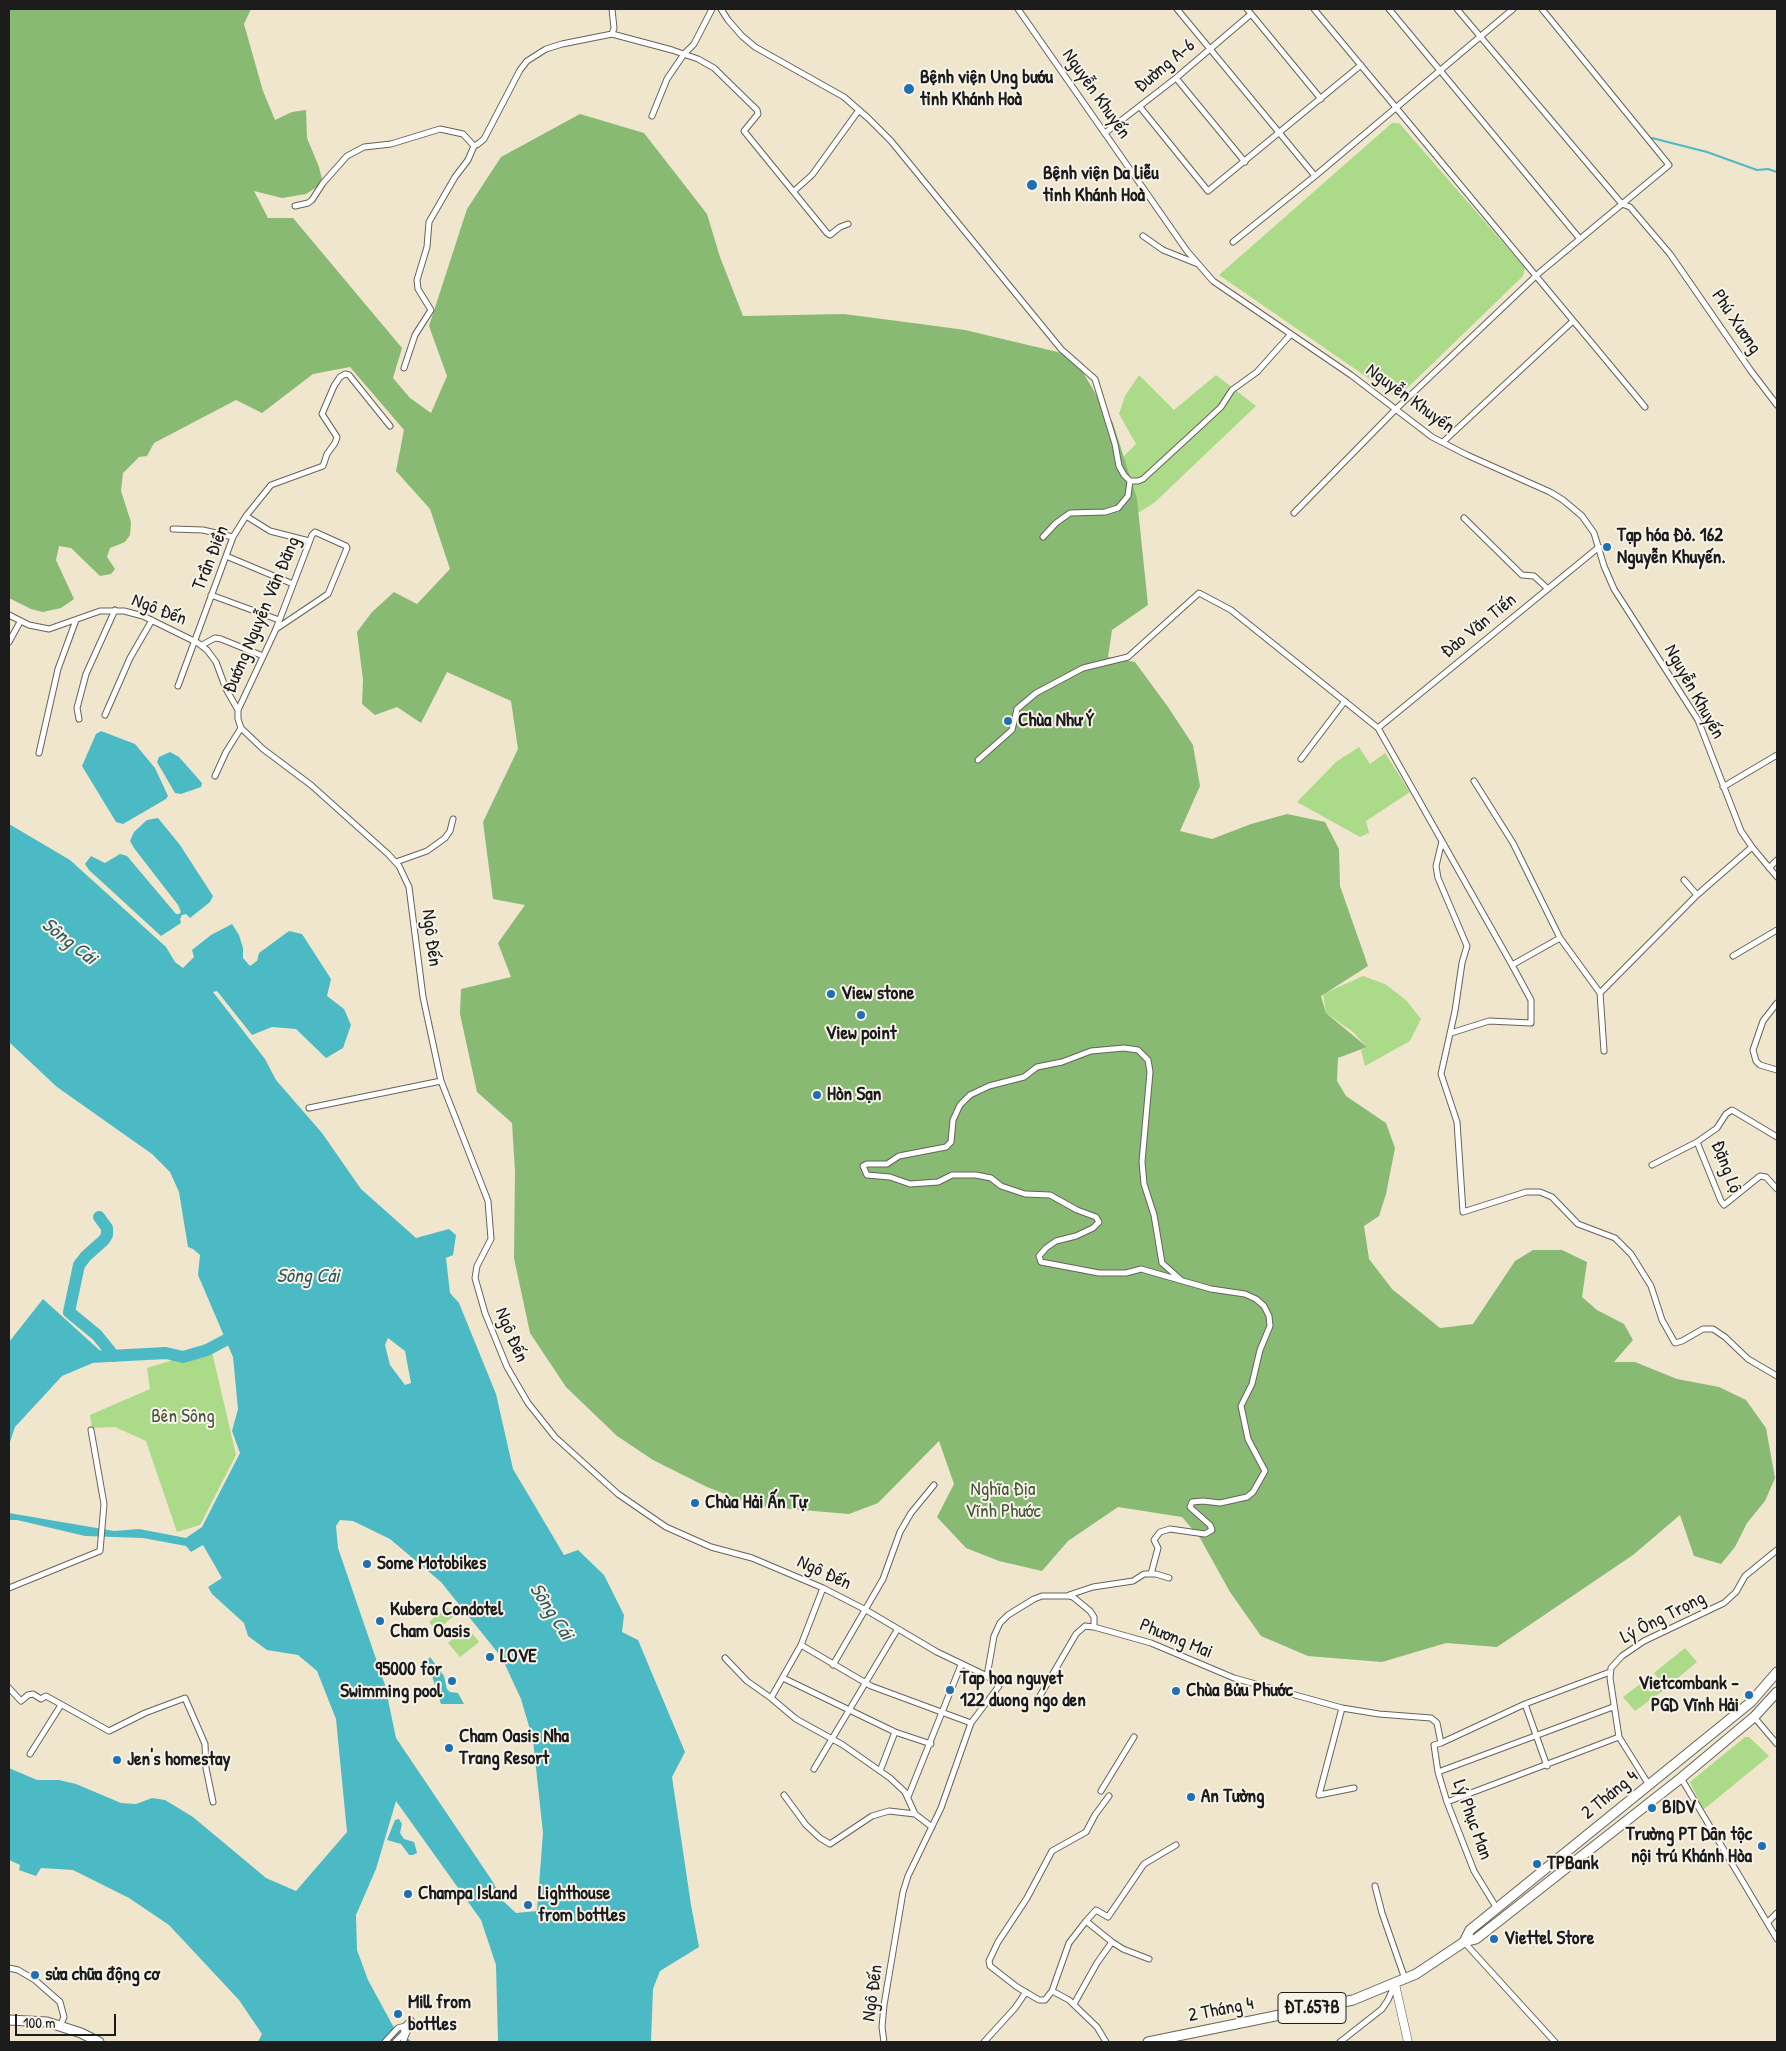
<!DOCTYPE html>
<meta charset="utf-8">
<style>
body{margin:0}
#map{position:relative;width:1786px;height:2051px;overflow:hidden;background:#efe6cd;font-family:"Patrick Hand",sans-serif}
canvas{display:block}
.frame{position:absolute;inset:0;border:10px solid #1c1c1c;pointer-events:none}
.scale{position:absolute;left:15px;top:2014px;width:101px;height:22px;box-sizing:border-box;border:2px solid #1c1c1c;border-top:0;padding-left:6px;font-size:15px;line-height:18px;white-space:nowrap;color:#1c1c1c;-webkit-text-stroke:4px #f7f3e8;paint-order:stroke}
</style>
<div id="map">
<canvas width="1786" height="2051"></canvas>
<div class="frame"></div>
<div class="scale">100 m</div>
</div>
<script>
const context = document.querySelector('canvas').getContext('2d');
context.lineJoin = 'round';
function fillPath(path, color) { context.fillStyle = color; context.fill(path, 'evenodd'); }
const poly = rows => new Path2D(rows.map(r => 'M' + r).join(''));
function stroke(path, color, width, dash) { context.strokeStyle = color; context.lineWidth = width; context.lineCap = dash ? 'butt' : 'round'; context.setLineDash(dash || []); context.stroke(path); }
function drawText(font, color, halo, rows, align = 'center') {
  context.font = font + ' "Patrick Hand",sans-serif'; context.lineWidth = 4; context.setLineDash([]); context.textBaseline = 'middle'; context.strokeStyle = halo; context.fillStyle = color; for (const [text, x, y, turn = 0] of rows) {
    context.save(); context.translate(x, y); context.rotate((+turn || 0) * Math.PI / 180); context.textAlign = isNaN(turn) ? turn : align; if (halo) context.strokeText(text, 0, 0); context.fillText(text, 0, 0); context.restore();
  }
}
fillPath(poly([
 [1392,123,1399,123,1525,268,1523,276,1397,398,1219,275],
 [1139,375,1174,410,1216,375,1256,406,1154,503,1121,523,1111,469,1136,444,1119,414,1125,396],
 [1359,747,1370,764,1385,753,1410,792,1366,821,1369,833,1360,837,1297,802,1336,762],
 [1363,976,1385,984,1406,1000,1421,1019,1410,1041,1365,1066,1361,1050,1367,1047,1353,1032,1326,1013,1323,994],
 [212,1352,236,1455,200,1525,177,1532,146,1441,115,1427,92,1428,90,1415,150,1389,147,1368,183,1357],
 [447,1607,455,1615,436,1631,429,1622],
 [467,1627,479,1642,460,1657,448,1643],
 [1685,1648,1697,1662,1666,1688,1654,1673],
 [1652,1675,1664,1690,1635,1711,1623,1697],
 [1745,1737,1749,1737,1769,1756,1703,1810,1690,1782]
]), '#abda88');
fillPath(poly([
 [9,9,251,9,244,24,263,91,275,120,292,112,306,110,307,138,319,167,323,183,306,194,282,198,254,191,268,218,293,218,402,348,393,378,410,398,431,413,447,376,429,326,467,209,501,157,580,114,644,133,707,214,720,257,743,316,844,314,928,325,965,330,1066,354,1075,359,1113,423,1137,499,1148,605,1112,630,1108,657,1135,662,1168,707,1193,745,1200,786,1180,831,1212,839,1251,824,1287,814,1325,822,1339,849,1340,886,1368,966,1321,996,1326,1013,1367,1047,1338,1058,1337,1081,1346,1096,1386,1123,1395,1148,1386,1194,1379,1216,1364,1226,1369,1259,1392,1289,1440,1328,1473,1324,1515,1261,1533,1250,1562,1250,1587,1262,1582,1297,1597,1310,1624,1324,1633,1340,1614,1362,1635,1362,1677,1379,1719,1387,1746,1400,1766,1428,1775,1478,1765,1501,1747,1523,1735,1547,1721,1564,1694,1556,1680,1515,1633,1555,1497,1647,1446,1643,1382,1662,1308,1656,1261,1636,1230,1592,1200,1538,1182,1517,1118,1507,1068,1541,1042,1571,999,1561,966,1548,937,1517,954,1484,939,1441,878,1503,849,1514,756,1506,707,1487,653,1460,617,1436,566,1387,530,1333,514,1258,515,1171,512,1123,477,1092,460,1014,461,989,511,977,498,943,525,905,493,899,483,822,518,749,511,701,447,672,421,723,397,707,375,715,362,704,363,680,357,632,372,612,394,592,417,604,450,569,430,509,396,471,404,430,350,367,313,374,262,413,236,400,154,443,147,456,139,457,123,473,121,491,131,522,130,535,125,542,110,548,107,557,115,569,111,574,100,576,71,548,59,546,56,560,74,599,61,608,43,612,31,609,9,598]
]), '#88ba74');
fillPath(poly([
 [101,731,135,744,155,768,168,796,166,799,123,824,116,822,82,766,96,734],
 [170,752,179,757,202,783,201,787,181,794,175,793,157,762,159,757],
 [158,818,180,845,213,896,210,902,190,918,186,914,182,915,180,919,181,923,161,936,89,870,85,864,91,856,105,863,120,854,127,856,176,914,179,914,181,912,178,905,134,848,130,841,134,832,147,820],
 [9,824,70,860,166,947,175,962,183,968,194,957,192,950,211,935,232,924,239,935,243,948,243,958,250,966,257,961,259,953,289,931,302,934,331,979,327,996,344,1009,351,1025,343,1048,326,1058,296,1029,272,1027,252,1035,217,991,213,992,265,1059,276,1080,322,1133,361,1189,416,1238,449,1229,456,1235,453,1255,446,1258,450,1293,459,1303,496,1394,513,1469,564,1555,578,1550,604,1575,624,1615,622,1632,638,1640,685,1752,672,1777,691,1905,699,1947,660,1971,653,1989,651,2042,498,2042,496,1965,481,1920,396,1801,376,1869,356,1915,357,1950,368,1980,393,2026,412,2042,258,2042,262,2034,239,2000,169,1925,129,1898,73,1870,41,1868,36,1876,19,1870,20,1865,9,1860,9,1768,37,1780,59,1780,76,1784,121,1803,136,1804,152,1798,165,1800,193,1817,266,1878,296,1891,347,1832,336,1719,317,1671,298,1655,267,1650,248,1636,244,1623,212,1594,208,1587,222,1578,203,1545,191,1552,186,1546,143,1538,85,1536,17,1520,9,1520,9,1513,114,1531,139,1529,186,1538,202,1527,240,1453,232,1431,238,1409,233,1357,198,1275,200,1255,193,1249,188,1247,179,1192,170,1172,152,1154,57,1087,9,1042],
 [388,1338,405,1351,411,1383,405,1385,390,1365,385,1345],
 [340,1520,353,1521,390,1539,441,1582,502,1658,521,1699,533,1740,543,1833,537,1911,516,1913,502,1900,493,1882,396,1738,385,1685,338,1548,336,1526],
 [43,1299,107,1357,62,1376,15,1427,9,1445,9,1342],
 [430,1657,444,1676,447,1689,450,1692,458,1693,464,1704,441,1704,432,1676,434,1670,429,1666,427,1661],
 [399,1819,402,1824,400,1833,404,1839,414,1842,415,1845,417,1853,413,1855,409,1855,401,1844,387,1840,395,1820]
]), '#4cbac4');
stroke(poly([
 [1652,138,1707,152,1757,170,1768,169,1777,172]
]), '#4cbac4', 2);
stroke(poly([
 [99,1217,107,1228,107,1235,104,1240,86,1256,79,1265,69,1312,97,1335,114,1356],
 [90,1357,166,1353,183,1357,207,1350,239,1333]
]), '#4cbac4', 12);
const street = poly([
 [721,9,728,20,742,36,755,47,844,97,868,118,891,141,1061,349,1095,379,1115,444,1119,466,1124,475,1130,481,1138,481,1143,479,1206,421,1221,407,1232,390,1257,372,1291,334],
 [1018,9,1187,251,1213,281,1351,375,1432,437,1467,455,1550,492,1563,500,1582,516,1594,533,1604,566,1614,589,1698,720,1741,831,1752,847,1777,877],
 [1177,9,1315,176],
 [1247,9,1321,99],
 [1314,9,1645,407],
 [1389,9,1580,239],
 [1457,9,1622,204,1630,207,1670,254,1751,371,1777,405],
 [612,34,672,50,698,59,714,68,757,110,758,114,744,131,827,233,830,235,840,227,848,224],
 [1176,78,1245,162],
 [1140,107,1208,191,1361,65],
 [652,116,667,79,684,54,694,44,712,9],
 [1105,133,1176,78,1251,14],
 [794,191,812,175,859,110],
 [295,206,308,203,312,200,323,183,347,156,364,147,391,144,440,129,463,134,474,146,478,144,484,139,520,70,527,61,546,49,562,44,612,34,614,28,612,9],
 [1143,236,1163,250,1198,264],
 [1233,242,1315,176,1513,9],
 [404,368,415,335,431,310,418,289,417,280,427,247,429,222,455,177,468,160,474,146],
 [1443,442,1573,321],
 [1294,513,1395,410,1539,273,1669,165,1542,9],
 [246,516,270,531,309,541],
 [1464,518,1522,575,1534,576,1548,589],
 [173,529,203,530,233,537],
 [1043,537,1056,523,1070,513,1105,512,1118,508,1128,496,1130,481],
 [226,556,293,584],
 [211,595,279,620],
 [9,615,29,625,49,629,100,611,124,611,143,616,198,643,207,650,216,662,226,689,238,710,238,719,241,728,263,749,311,785,388,854,399,866,409,887,423,997,441,1081,488,1201,491,1239,477,1266,475,1278,485,1313,507,1367,528,1403,555,1437,618,1494,666,1527,711,1547,752,1558,823,1588,866,1610,937,1652,987,1676,999,1686,971,1723,941,1808,908,1876,903,1892,884,2005,882,2027,884,2042],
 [9,642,20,622],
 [202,645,215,638,221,639,263,656],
 [178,686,233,537,246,516,271,485,323,466,327,454,335,443,337,437,322,414,334,386,340,377,345,374,349,375,390,426],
 [238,710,276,629,312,535,315,532,346,546,347,548,328,594,276,629],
 [105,715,130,658,152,620],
 [79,719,77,708,86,674,115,610],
 [1378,728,1599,547],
 [39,753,58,669,76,620],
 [1301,759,1345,701],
 [978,760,1012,730,1017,709,1036,693,1083,668,1128,657,1199,593,1231,610,1378,728,1512,965,1560,938,1600,993,1697,895,1752,847],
 [215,776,226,752,241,728],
 [1474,781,1513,843,1560,938],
 [1723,787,1777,755],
 [1442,841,1436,866,1438,878,1467,946,1462,963,1455,1011,1441,1074,1457,1122,1463,1212,1526,1192,1540,1192,1552,1197,1578,1224,1615,1238,1631,1254,1651,1286,1662,1320,1675,1343,1682,1341,1703,1329,1713,1329,1725,1337,1748,1359,1777,1376],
 [396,862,427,851,445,838,450,831,453,819],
 [1769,868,1777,860],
 [1684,880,1697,895],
 [1733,956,1777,930],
 [1600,993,1604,1051],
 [1777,1003,1763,1021,1753,1050,1756,1061,1760,1065,1777,1070],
 [1451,1033,1489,1021,1531,1023,1531,1000,1512,965],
 [309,1108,441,1081],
 [1777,1137,1732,1110,1726,1114,1717,1128,1697,1142,1721,1201,1724,1205,1760,1176,1766,1177,1777,1189],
 [1652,1165,1697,1142],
 [1151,1574,1158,1548,1154,1540,1160,1532,1170,1529,1205,1534,1212,1530,1210,1525,1192,1509,1190,1507,1192,1502,1203,1501,1220,1503,1247,1497,1253,1492,1265,1471,1248,1439,1241,1406,1252,1384,1260,1350,1270,1326,1269,1316,1264,1306,1256,1299,1245,1294,1211,1289,1141,1269,1126,1273,1099,1273,1041,1262,1039,1256,1046,1248,1056,1241,1076,1236,1093,1228,1099,1222,1096,1217,1077,1210,1050,1195,1025,1194,1001,1186,991,1178,976,1175,952,1175,938,1182,910,1184,890,1177,867,1175,863,1166,867,1164,887,1164,899,1156,946,1147,951,1142,953,1120,960,1105,970,1095,989,1086,1024,1077,1037,1067,1062,1062,1091,1051,1124,1048,1138,1050,1148,1060,1150,1072,1142,1162,1144,1184,1154,1215,1162,1263,1180,1279],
 [9,1588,100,1551,104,1504,91,1430],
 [823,1588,801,1645,771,1698,796,1719,843,1745,890,1778,905,1792,915,1814,932,1827],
 [1069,1595,1093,1587,1133,1581,1144,1574,1156,1574,1169,1578],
 [801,1645,871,1686,971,1723],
 [725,1658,747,1681,771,1698],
 [833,1665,883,1579,900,1532,911,1513,934,1485],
 [987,1676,994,1636,1000,1623,1008,1615,1034,1599,1042,1596,1069,1596,1073,1597,1090,1611,1094,1617,1094,1627],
 [783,1678,895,1732,931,1744],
 [9,1688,21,1701,28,1695,33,1694,41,1699,46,1696,109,1731,145,1713,185,1698,205,1744,206,1768,213,1802],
 [1037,1701,1076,1634,1085,1626,1094,1627,1151,1643,1234,1678,1342,1708,1379,1714,1431,1718,1437,1723,1441,1743,1525,1704,1610,1672],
 [1525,1704,1547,1766],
 [1342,1708,1319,1795,1354,1788],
 [1754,1717,1777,1744],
 [1441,1743,1434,1745,1438,1772,1447,1802,1474,1871,1496,1907],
 [30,1754,61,1705],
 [814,1769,897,1630],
 [880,1771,895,1732],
 [1438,1772,1613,1707],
 [1681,1778,1777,1939],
 [1649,1785,1619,1737,1610,1678,1611,1668,1622,1656,1644,1641,1724,1603,1736,1592,1745,1576,1777,1550],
 [1101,1791,1134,1737],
 [784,1795,806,1825,820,1838,830,1844,872,1816,889,1811,915,1814],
 [908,1797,961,1665],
 [1447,1802,1619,1737],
 [1375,1886,1382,1913,1405,1979],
 [1086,1921,1112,1942],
 [1768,1922,1777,1913],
 [1464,1942,1555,2042],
 [9,1968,18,1970,35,1980,60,2002,64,2017,60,2026],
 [1052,1991,1069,1943,1086,1921,1096,1910,1108,1917,1144,1864,1176,1845],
 [1074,2004,1097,1963,1112,1942,1123,1949,1149,1959],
 [385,2042,398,2028,405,2026,411,2020],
 [395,2042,403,2034,405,2026],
 [403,2042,411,2022],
 [984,2042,1015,2008,1026,1992],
 [1106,2042,1097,2027,1069,2000,1052,1991,1045,2000,1039,2000,1017,1987,990,1966,989,1961,998,1942,1027,1898,1052,1851,1086,1832,1095,1815,1109,1796],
 [1340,2042,1382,2009,1388,2000,1395,1984]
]);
const secondary = poly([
 [1395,1984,1408,2042]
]);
const primary = poly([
 [1464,1942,1470,1930,1751,1702,1777,1672],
 [9,2020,47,2022,81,2033,99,2042],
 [1148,2042,1353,2000,1416,1974,1464,1942,1476,1939,1681,1778,1754,1717,1777,1692]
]);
stroke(street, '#66635a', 7);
stroke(secondary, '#66635a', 9);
stroke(primary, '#66635a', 11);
stroke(street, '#fff', 5);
stroke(secondary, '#fff', 8);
stroke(primary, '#fff', 9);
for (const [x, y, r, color] of [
 [909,89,6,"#1f6fb2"],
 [1032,185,6,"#1f6fb2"],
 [1607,547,5,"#1f6fb2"],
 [1008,721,5,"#1f6fb2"],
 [831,994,5,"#1f6fb2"],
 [861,1015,5,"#1f6fb2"],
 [817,1095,5,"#1f6fb2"],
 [695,1503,5,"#1f6fb2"],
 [367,1564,5,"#1f6fb2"],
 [380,1621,5,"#1f6fb2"],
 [490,1657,5,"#1f6fb2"],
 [452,1681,5,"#1f6fb2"],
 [950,1690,5,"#1f6fb2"],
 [1176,1691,5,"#1f6fb2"],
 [1749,1695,5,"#1f6fb2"],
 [449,1748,5,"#1f6fb2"],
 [117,1760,5,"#1f6fb2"],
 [1191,1797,5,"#1f6fb2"],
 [1652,1808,5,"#1f6fb2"],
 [1762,1846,5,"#1f6fb2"],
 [1537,1864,5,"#1f6fb2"],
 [408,1894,5,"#1f6fb2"],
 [528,1905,5,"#1f6fb2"],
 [1494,1939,5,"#1f6fb2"],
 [35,1975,5,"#1f6fb2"],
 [398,2014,5,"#1f6fb2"]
]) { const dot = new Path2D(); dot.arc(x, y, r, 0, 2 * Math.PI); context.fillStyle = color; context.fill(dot); stroke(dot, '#f7f3e8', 2); }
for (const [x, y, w] of [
 [1312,2008,68]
]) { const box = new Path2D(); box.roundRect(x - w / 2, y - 15.5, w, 31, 4); context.fillStyle = '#f7f3e8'; context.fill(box); stroke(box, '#1c1c1c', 1); }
drawText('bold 18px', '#1c1c1c', null, [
 ["ĐT.657B",1312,2008]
]);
drawText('19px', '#1c1c1c', '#f7f3e8', [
 ["Đường A-6",1165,66,-40],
 ["Nguyễn Khuyến",1096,94,55],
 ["Phú Xương",1736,322,56],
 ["Nguyễn Khuyến",1410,399,36],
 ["Trần Điền",211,558,-68],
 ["Ngô Đến",159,610,21],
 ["Đướng Nguyễn Văn Đăng",262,615,-67],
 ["Đào Văn Tiến",1479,626,-39],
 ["Nguyễn Khuyến",1694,692,61],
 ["Ngô Đến",431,938,83],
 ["Đặng Lộ",1726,1167,69],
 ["Ngô Đến",511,1335,67],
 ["Ngô Đến",824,1573,25],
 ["Lý Ông Trọng",1663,1618,-27],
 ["Phương Mai",1176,1639,22],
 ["2 Tháng 4",1610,1795,-39],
 ["Lý Phục Man",1472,1820,70],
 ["Ngô Đến",873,1993,-82],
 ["2 Tháng 4",1221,2010,-11]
]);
drawText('bold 19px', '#1c1c1c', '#f7f3e8', [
 ["Bệnh viện Ung bướu",920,78],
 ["tỉnh Khánh Hoà",920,100],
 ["Bệnh viện Da liễu",1043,174],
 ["tỉnh Khánh Hoà",1043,196],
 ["Tạp hóa Đỏ. 162",1617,536],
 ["Nguyễn Khuyến.",1617,558],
 ["Chùa Như Ý",1018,721],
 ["View stone",841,994],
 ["View point",861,1034,"center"],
 ["Hòn Sạn",827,1095],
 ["Chùa Hải Ấn Tự",705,1503],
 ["Some Motobikes",377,1564],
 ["Kubera Condotel",390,1610],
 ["Cham Oasis",390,1632],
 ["LOVE",500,1657],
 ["95000 for",442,1670,"right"],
 ["Swimming pool",442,1692,"right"],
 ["Tap hoa nguyet",960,1679],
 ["122 duong ngo den",960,1701],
 ["Vietcombank -",1739,1684,"right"],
 ["PGD Vĩnh Hải",1739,1706,"right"],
 ["Chùa Bửu Phước",1186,1691],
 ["Cham Oasis Nha",459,1737],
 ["Trang Resort",459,1759],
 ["Jen's homestay",127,1760],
 ["An Tường",1201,1797],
 ["BIDV",1662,1808],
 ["Trường PT Dân tộc",1752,1835,"right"],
 ["nội trú Khánh Hòa",1752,1857,"right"],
 ["TPBank",1547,1864],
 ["Champa Island",418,1894],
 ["Lighthouse",538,1894],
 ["from bottles",538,1916],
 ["Viettel Store",1504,1939],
 ["sửa chữa động cơ",45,1975],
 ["Mill from",408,2003],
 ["bottles",408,2025]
], 'left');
drawText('19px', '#47553c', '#f7f3e8', [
 ["Bên Sông",183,1417],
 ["Nghĩa Địa",1003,1490],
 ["Vĩnh Phước",1003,1512]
]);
drawText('italic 20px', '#2f5b5f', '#f7f3e8', [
 ["Sông Cái",69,942,38],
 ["Sông Cái",308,1277],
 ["Sông Cái",551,1612,57]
]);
</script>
